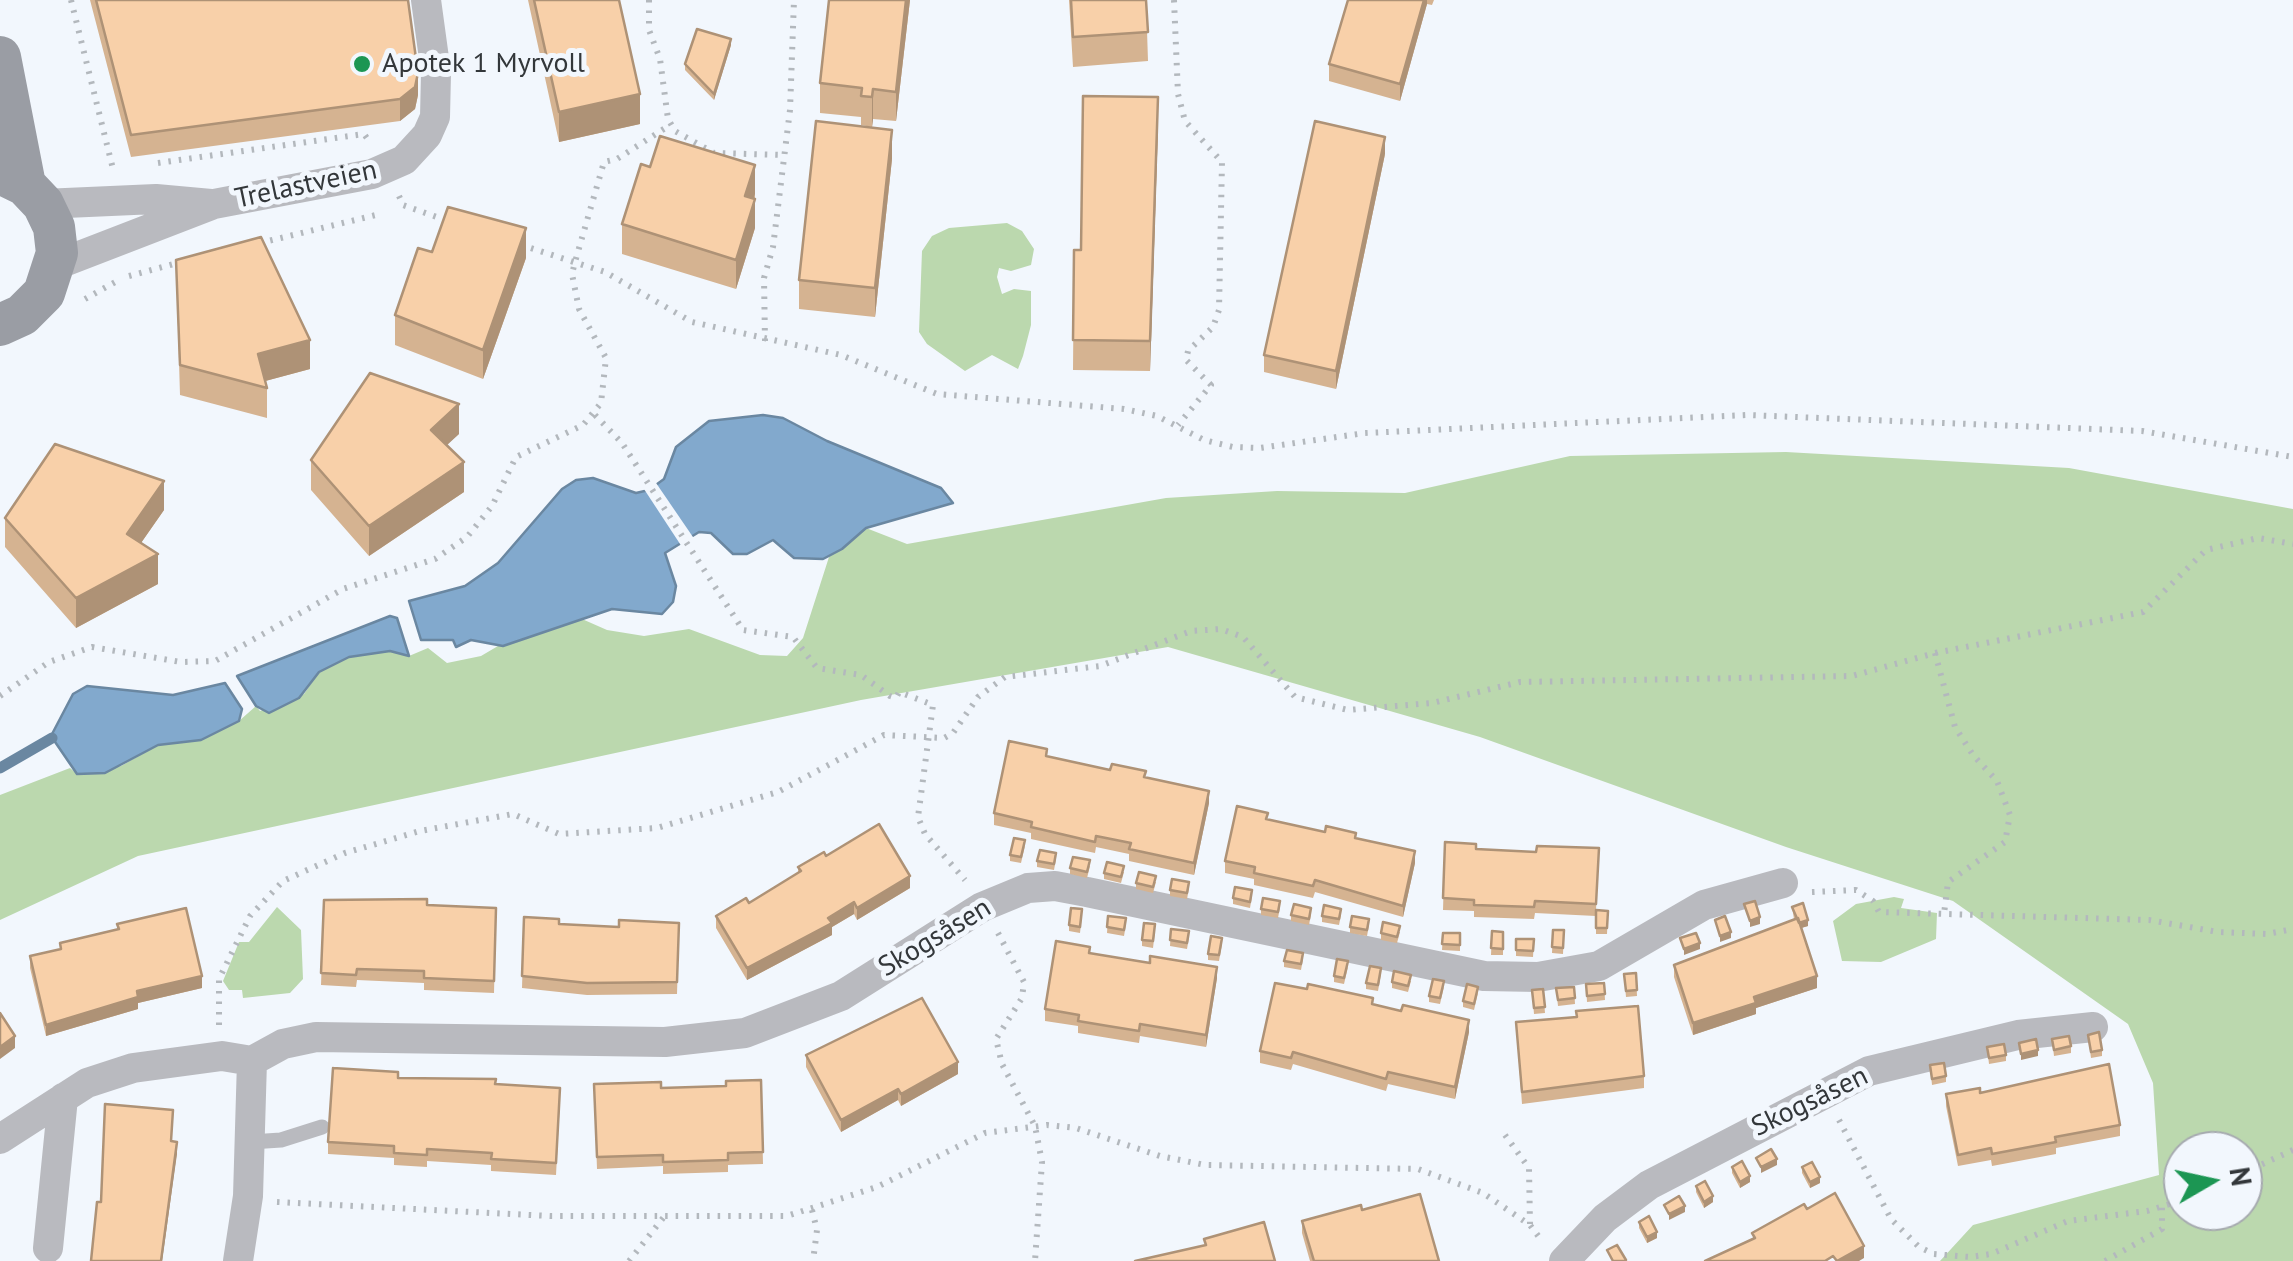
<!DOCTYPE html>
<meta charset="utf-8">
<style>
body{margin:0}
#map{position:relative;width:2293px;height:1261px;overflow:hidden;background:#f2f7fd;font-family:"PT Sans",sans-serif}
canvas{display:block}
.north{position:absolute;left:2163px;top:1131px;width:100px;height:100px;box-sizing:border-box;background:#f2f7fd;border:2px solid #a6aaaf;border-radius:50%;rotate:81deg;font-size:28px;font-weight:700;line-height:40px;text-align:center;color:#33373a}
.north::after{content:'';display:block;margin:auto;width:35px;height:45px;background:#1c9653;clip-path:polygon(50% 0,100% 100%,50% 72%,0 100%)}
</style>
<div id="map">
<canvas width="2293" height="1261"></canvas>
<div class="north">N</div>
</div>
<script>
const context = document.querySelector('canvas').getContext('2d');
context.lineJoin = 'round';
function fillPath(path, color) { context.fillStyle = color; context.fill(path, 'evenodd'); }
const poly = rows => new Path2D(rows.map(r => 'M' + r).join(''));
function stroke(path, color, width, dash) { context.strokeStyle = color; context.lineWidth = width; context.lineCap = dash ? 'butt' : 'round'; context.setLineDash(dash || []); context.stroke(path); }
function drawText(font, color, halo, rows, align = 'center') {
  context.font = font + ' "PT Sans",sans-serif'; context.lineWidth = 10; context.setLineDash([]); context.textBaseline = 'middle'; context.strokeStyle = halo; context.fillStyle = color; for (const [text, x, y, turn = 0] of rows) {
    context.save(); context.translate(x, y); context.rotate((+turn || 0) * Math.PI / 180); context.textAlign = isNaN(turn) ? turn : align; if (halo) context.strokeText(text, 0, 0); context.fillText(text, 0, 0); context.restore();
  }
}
fillPath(poly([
 [1007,223,1022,231,1034,249,1031,265,1011,271,999,268,997,277,1002,294,1014,289,1031,291,1031,325,1023,356,1018,369,992,355,965,371,927,344,919,332,922,251,932,236,949,228],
 [1786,452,2069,468,2293,509,2293,1261,1940,1261,1973,1225,2159,1175,2153,1083,2128,1024,1953,901,1786,847,1480,737,1168,647,861,700,138,856,0,920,0,795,70,768,77,774,121,766,158,745,239,721,256,706,260,711,304,694,319,672,349,657,390,651,409,656,428,648,447,663,481,656,498,646,582,619,607,630,644,636,689,629,760,655,787,656,803,638,829,557,866,528,907,544,1166,498,1277,491,1405,493,1570,456],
 [2183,1151,2243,1151,2243,1211,2183,1211],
 [1894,897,1904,899,1901,908,1937,913,1936,939,1881,962,1842,961,1833,921,1856,904],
 [277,907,301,930,303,979,290,993,243,998,242,990,229,990,223,981,239,942,249,942]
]), '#bbd8ae');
const water = poly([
 [763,415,783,418,827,441,941,488,953,503,866,528,842,549,823,559,794,558,773,540,747,554,733,554,711,533,699,532,665,553,676,586,673,602,662,614,612,609,503,646,471,640,456,647,453,640,421,640,409,601,465,586,498,563,562,489,576,480,593,478,636,493,649,490,664,479,676,447,709,421,763,415],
 [390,616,397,618,409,656,390,651,349,657,319,672,299,698,269,713,256,706,237,676,390,616],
 [225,683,242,709,239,721,201,740,158,745,105,773,77,774,51,736,73,694,87,686,173,695,225,683]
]);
fillPath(water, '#82a9cd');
stroke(water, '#6a87a1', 2.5);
fillPath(poly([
 [654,480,695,540,682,547,642,486]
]), '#f2f7fd');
stroke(poly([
 [0,768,52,738]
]), '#6a87a1', 11);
stroke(poly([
 [71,0,113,169],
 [649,0,649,30,660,59,668,119,675,131,714,153,785,155],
 [1174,0,1178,94,1185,121,1222,162,1219,310,1213,327,1188,351,1186,360,1211,385,1178,425],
 [158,163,364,134,369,141],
 [399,196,403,205,448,221],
 [260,243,380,214],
 [521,245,605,272,692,322,841,355,937,394,1124,409,1157,416,1204,440,1233,447,1260,448,1365,433,1747,415,2142,431,2293,457],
 [129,276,185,261],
 [85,299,117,281],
 [765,341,764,278,773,247,790,110,794,0],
 [595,415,622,443,743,630,793,637,817,668,861,675,890,696,896,698,899,692,933,705,918,817,925,834,965,880],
 [1935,653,1955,727,1973,755,1997,781,2010,815,2005,842,1948,882,1944,914],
 [0,696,49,662,92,647,181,662,215,661,343,589,435,559,467,537,492,506,516,457,583,425,601,403,606,358,579,309,572,274,575,262,604,162,617,159,670,125],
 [1812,892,1856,890,1873,901,1879,912,2149,920,2218,932,2267,934,2293,929],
 [998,933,1024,982,1022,998,996,1039,1002,1064,1035,1126,1042,1162,1035,1261],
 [219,1025,219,979,250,916,283,881,345,853,420,831,513,814,559,834,657,828,778,792,884,735,944,738,953,733,978,697,1005,677,1100,666,1191,631,1221,629,1243,637,1295,697,1348,710,1432,703,1520,682,1852,676,1935,653,2143,612,2206,550,2258,538,2293,544],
 [1839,1120,1891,1219,1919,1247,1934,1254,1970,1257,1991,1254,2068,1221,2147,1211,2183,1200],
 [1505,1135,1529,1168,1530,1224],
 [2243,1173,2293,1150],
 [277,1202,550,1216,787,1216,877,1187,985,1133,1047,1125,1076,1128,1160,1156,1205,1165,1418,1169,1483,1193,1530,1225,1542,1241],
 [812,1210,817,1230,813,1261],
 [629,1261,667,1213],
 [2105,1261,2162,1229,2162,1207]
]), '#b3b8bd', 6, [2.5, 8]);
stroke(poly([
 [251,1142,281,1140,322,1127]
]), '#b9babf', 15);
stroke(poly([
 [43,204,156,199,211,204],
 [56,265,214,204,372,174,404,160,427,135,435,117,436,73,426,0],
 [0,1139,87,1083,133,1068,222,1056,252,1061,283,1044,316,1037,665,1042,745,1033,841,996,982,907,1028,888,1055,886,1087,892,1484,976,1538,977,1599,966,1704,905,1783,883],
 [48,1248,63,1098],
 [238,1261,248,1196,252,1061],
 [1564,1261,1605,1218,1649,1185,1869,1071,2018,1035,2093,1027]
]), '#b9babf', 30);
stroke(poly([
 [0,57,25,185],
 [0,173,25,185,43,204,54,227,57,253,44,293,22,315,0,325]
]), '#9a9da4', 42);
fillPath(poly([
 [90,0,408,0,418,95,415,109,400,121,131,157],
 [528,0,619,0,640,124,559,142],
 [829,0,910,0,896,121,873,119,872,127,861,125,861,117,820,113,820,83],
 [1069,0,1146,0,1148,61,1073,67],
 [1348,0,1434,0,1432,5,1427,4,1400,101,1329,81,1329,64],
 [731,45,714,100,685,70,685,64],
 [1158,127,1150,371,1073,370,1074,250,1081,250],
 [1385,154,1336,389,1264,372,1264,355],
 [892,159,875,317,799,309,799,280],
 [755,194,755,228,736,289,622,254,622,224],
 [526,258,483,379,395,345,395,315],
 [176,260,310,369,265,381,267,388,267,418,180,395],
 [459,434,446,445,464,492,369,556,311,490,311,460],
 [164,510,141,543,158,584,76,628,5,547,5,518],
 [1047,756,1146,778,1209,803,1194,875,1129,861,1129,854,1096,847,1095,853,1031,839,1031,833,994,825,994,813],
 [1268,819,1356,839,1415,863,1403,917,1315,892,1313,898,1254,885,1254,879,1225,873,1225,861],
 [1445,842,1476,849,1536,852,1599,848,1596,910,1608,911,1607,934,1596,934,1596,916,1535,913,1534,919,1474,917,1474,911,1443,910],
 [1025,846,1021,863,1010,861,1010,855],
 [826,856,910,888,857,920,854,914,832,927,832,935,747,980,716,928,716,916,749,903,798,873,798,867],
 [1056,859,1054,870,1037,867,1037,861],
 [1090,866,1087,878,1070,874,1070,868],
 [1124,872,1121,883,1104,879,1104,873],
 [1156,882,1153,893,1136,889,1136,883],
 [1189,888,1187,899,1170,896,1170,890],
 [1252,896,1250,908,1233,904,1233,898],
 [324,900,496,908,494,993,424,990,424,983,357,980,356,987,321,985],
 [1280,907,1278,918,1261,915,1261,909],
 [1792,907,1808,926,1801,928,1817,988,1756,1008,1756,1014,1693,1035,1674,977,1674,965,1794,919],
 [1311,914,1309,925,1291,921,1291,915],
 [1082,915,1080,933,1069,931,1069,925],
 [1341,915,1339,925,1322,922,1322,916],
 [1108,916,1126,924,1124,936,1107,933],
 [524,917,559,924,619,927,679,923,677,994,587,995,522,988],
 [117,924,202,988,138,1003,138,1009,46,1036,30,968,30,956,60,949,60,943,117,929],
 [1369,925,1367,936,1350,933,1350,927],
 [1171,929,1189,937,1187,949,1170,946],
 [1553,930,1564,930,1563,954,1552,953],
 [1155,931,1153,948,1142,946,1142,940],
 [1492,931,1503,932,1503,955,1491,955],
 [1400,932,1397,943,1381,940,1381,933],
 [1443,933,1460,933,1460,951,1442,950],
 [1534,939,1533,957,1516,956,1516,950],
 [1222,944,1219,961,1208,960,1208,954],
 [1090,953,1217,978,1206,1047,1140,1036,1139,1043,1078,1033,1078,1026,1045,1021,1045,1009],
 [1303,959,1301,970,1284,967,1284,961],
 [1348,967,1344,984,1334,982,1334,976],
 [1636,973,1637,996,1626,997,1624,974],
 [1381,974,1378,991,1366,989,1366,983],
 [1411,981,1408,992,1392,988,1392,982],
 [1604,983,1605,1000,1587,1002,1586,984],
 [1444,987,1440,1004,1429,1002,1429,996],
 [1574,987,1575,1004,1558,1006,1556,988],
 [1543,989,1545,1013,1534,1014,1532,990],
 [1478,993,1474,1010,1463,1007,1463,1001],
 [1373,1004,1469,1032,1455,1099,1388,1084,1386,1091,1293,1064,1291,1070,1260,1063,1260,1051],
 [1576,1011,1644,1076,1644,1088,1522,1104,1516,1022,1576,1017],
 [2088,1035,2102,1050,2102,1056,2091,1058],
 [2052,1039,2071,1046,2071,1053,2054,1056],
 [1987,1047,2006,1055,2006,1061,1989,1064],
 [806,1055,958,1074,901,1106,898,1100,841,1132,806,1067],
 [1930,1065,1946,1076,1946,1082,1932,1085],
 [398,1078,495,1084,560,1100,556,1175,491,1171,491,1165,427,1161,427,1167,394,1165,394,1158,328,1154,328,1142],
 [761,1080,763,1164,728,1165,728,1172,663,1174,663,1166,597,1169,594,1084,661,1088,726,1086],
 [1980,1093,2120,1125,2120,1136,2056,1148,2056,1154,1992,1166,1991,1160,1958,1166,1946,1106,1946,1094],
 [1732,1167,1750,1182,1740,1188,1732,1173],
 [1802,1167,1820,1183,1810,1188,1802,1173],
 [1696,1186,1713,1202,1704,1208,1696,1192],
 [1362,1210,1439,1261,1310,1261,1302,1233,1302,1221],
 [1639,1222,1657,1238,1647,1243,1639,1228]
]), '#d5b391');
fillPath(poly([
 [906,0,910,0,896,121,896,92],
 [1424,0,1427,0,1427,4,1400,101,1400,84],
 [731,39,731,45,714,100,714,94],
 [418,73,418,95,415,109,400,121,400,99],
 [873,89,873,119,872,127,872,97],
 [640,94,640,124,559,142,559,112],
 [1158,97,1158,127,1150,371,1150,341],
 [892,130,892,159,875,317,875,288],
 [1385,137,1385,154,1336,389,1336,371],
 [755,165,755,194,745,225,745,196],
 [755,199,755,228,736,289,736,260],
 [526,228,526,258,483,379,483,350],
 [310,340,310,369,258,383,258,354],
 [459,404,459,434,431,460,431,430],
 [464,462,464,492,369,556,369,526],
 [164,481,164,510,127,563,127,534],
 [158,554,158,584,76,628,76,598],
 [1209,791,1209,803,1194,875,1194,863],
 [1415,851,1415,863,1403,917,1403,906],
 [910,876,910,888,857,920,857,908],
 [854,902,854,914,832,927,832,935,747,980,747,968],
 [1760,917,1760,924,1750,927,1750,921],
 [1808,920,1808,926,1798,929,1798,923],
 [1731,932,1731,938,1720,942,1720,936],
 [1700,943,1700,949,1684,955,1684,949],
 [1217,967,1217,978,1206,1047,1206,1035],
 [202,976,202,988,138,1003,138,1009,46,1036,46,1025,137,991],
 [1817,976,1817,988,1756,1008,1756,1014,1693,1035,1693,1023,1754,997],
 [1469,1020,1469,1032,1455,1099,1455,1087],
 [15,1036,15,1048,0,1059,0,1047],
 [2038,1050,2038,1056,2021,1060,2021,1054],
 [958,1062,958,1074,901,1106,901,1094],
 [898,1089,898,1100,841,1132,841,1120],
 [177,1142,177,1154,162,1261,161,1261],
 [1777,1159,1777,1165,1761,1173,1761,1167],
 [1750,1176,1750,1182,1740,1188,1740,1182],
 [1820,1177,1820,1183,1810,1188,1810,1182],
 [1713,1196,1713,1202,1704,1208,1704,1202],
 [1685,1206,1685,1212,1669,1220,1669,1214],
 [1657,1232,1657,1238,1647,1243,1647,1237],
 [1864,1246,1864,1258,1859,1261,1837,1261]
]), '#ae9276');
const building = poly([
 [96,0,408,0,418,73,415,87,400,99,131,135,96,0],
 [534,0,619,0,640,94,559,112,534,0],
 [829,0,906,0,896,92,873,89,872,97,861,96,862,88,820,83,829,0],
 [1071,0,1146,0,1148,32,1073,37,1071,0],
 [1348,0,1424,0,1400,84,1329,64,1348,0],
 [697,29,731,39,714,94,685,64,697,29],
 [1083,96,1158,97,1150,341,1073,340,1074,250,1081,250,1083,96],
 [816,121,892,130,875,288,799,280,816,121],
 [1315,121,1385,137,1336,371,1264,355,1315,121],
 [660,136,755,165,745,196,755,199,736,260,622,224,641,164,650,167,660,136],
 [448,207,526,228,483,350,395,315,418,248,432,252,448,207],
 [261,237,310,340,258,354,267,388,180,365,176,260,261,237],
 [370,373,459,404,431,430,464,462,369,526,311,460,370,373],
 [55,444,164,481,127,534,158,554,76,598,5,518,55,444],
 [1009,741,1047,749,1046,756,1110,770,1112,764,1146,771,1144,777,1209,791,1194,863,1129,849,1131,843,1096,836,1095,842,1031,827,1032,822,994,813,1009,741],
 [1237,806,1268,813,1266,819,1325,832,1326,826,1356,833,1355,838,1415,851,1403,906,1315,880,1313,886,1254,873,1255,867,1225,861,1237,806],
 [879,824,910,876,857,908,854,902,828,918,832,923,747,968,716,916,746,898,749,903,801,871,798,867,824,852,826,856,879,824],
 [1014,838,1025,840,1021,857,1010,855,1014,838],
 [1445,842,1476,844,1476,849,1536,852,1537,846,1599,848,1596,904,1535,901,1534,907,1474,905,1474,900,1443,898,1445,842],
 [1040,850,1056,853,1054,864,1037,861,1040,850],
 [1073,857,1090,860,1087,872,1070,868,1073,857],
 [1107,862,1124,866,1121,877,1104,873,1107,862],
 [1139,872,1156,876,1153,887,1136,883,1139,872],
 [1172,879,1189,882,1187,893,1170,890,1172,879],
 [1235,887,1252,890,1250,902,1233,898,1235,887],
 [1263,898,1280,901,1278,912,1261,909,1263,898],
 [427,899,427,905,496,908,494,981,424,978,424,971,357,969,356,975,321,973,324,900,427,899],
 [1755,901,1760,917,1750,921,1744,904,1755,901],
 [1803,903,1808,920,1799,923,1792,907,1803,903],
 [1294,904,1311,908,1309,919,1291,915,1294,904],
 [1324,905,1341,909,1339,919,1322,916,1324,905],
 [186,908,202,976,137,991,138,997,46,1025,30,956,61,949,60,943,119,929,117,924,186,908],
 [1071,908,1082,909,1080,927,1069,925,1071,908],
 [1596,910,1608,911,1607,928,1596,928,1596,910],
 [1108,916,1126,918,1124,930,1107,927,1108,916],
 [1352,916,1369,919,1367,930,1350,927,1352,916],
 [1725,916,1731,932,1720,936,1715,920,1725,916],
 [524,917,559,919,559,924,619,927,619,920,679,923,677,982,587,983,522,976,524,917],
 [1798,918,1817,976,1754,997,1756,1003,1693,1023,1674,965,1798,918],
 [1383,922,1400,926,1397,937,1381,933,1383,922],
 [1144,923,1155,924,1153,941,1142,940,1144,923],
 [1171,929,1189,931,1187,943,1170,940,1171,929],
 [1553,930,1564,930,1563,948,1552,947,1553,930],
 [1492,931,1503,932,1503,949,1491,948,1492,931],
 [1443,933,1460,933,1460,945,1442,944,1443,933],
 [1696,933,1700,943,1684,949,1680,938,1696,933],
 [1211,936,1222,938,1219,955,1208,954,1211,936],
 [1516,939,1534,939,1533,951,1516,950,1516,939],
 [1056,941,1090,947,1089,953,1150,963,1150,956,1217,967,1206,1035,1140,1024,1139,1031,1108,1026,1078,1021,1079,1015,1045,1009,1056,941],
 [1287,950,1303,953,1301,964,1284,961,1287,950],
 [1337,959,1348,961,1344,978,1334,976,1337,959],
 [1370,966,1381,968,1378,985,1366,983,1370,966],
 [1394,971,1411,975,1408,986,1392,982,1394,971],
 [1636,973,1637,990,1626,991,1624,974,1636,973],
 [1433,979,1444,981,1440,998,1429,996,1433,979],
 [1275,983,1307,989,1308,984,1373,998,1372,1004,1401,1011,1403,1005,1469,1020,1455,1087,1388,1072,1386,1079,1293,1052,1291,1058,1260,1051,1275,983],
 [1604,983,1605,994,1587,996,1586,984,1604,983],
 [1467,984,1478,987,1474,1004,1463,1001,1467,984],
 [1574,987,1575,998,1558,1000,1556,988,1574,987],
 [1543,989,1545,1007,1534,1008,1532,990,1543,989],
 [922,998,958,1062,901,1094,898,1089,841,1120,806,1055,922,998],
 [1638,1006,1644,1076,1522,1092,1516,1022,1577,1017,1576,1011,1638,1006],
 [0,1013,15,1036,0,1047,0,1013],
 [2099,1032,2102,1050,2091,1052,2088,1035,2099,1032],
 [2069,1036,2071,1046,2054,1050,2052,1039,2069,1036],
 [2036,1039,2038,1050,2021,1054,2019,1043,2036,1039],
 [2004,1044,2006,1055,1989,1058,1987,1047,2004,1044],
 [1944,1063,1946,1076,1932,1079,1930,1065,1944,1063],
 [2109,1064,2120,1125,2055,1137,2056,1142,1992,1154,1991,1148,1958,1155,1946,1094,1980,1088,1980,1093,2109,1064],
 [333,1068,398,1072,398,1078,496,1079,495,1084,560,1088,556,1163,491,1159,492,1153,427,1149,427,1155,394,1153,394,1146,328,1142,333,1068],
 [761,1080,763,1152,728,1153,728,1160,663,1162,663,1155,597,1157,594,1084,661,1082,661,1088,726,1086,726,1081,761,1080],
 [105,1104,173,1110,171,1141,177,1142,161,1261,91,1261,97,1202,101,1202,105,1104],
 [1771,1149,1777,1159,1761,1167,1756,1158,1771,1149],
 [1742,1161,1750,1176,1740,1182,1732,1167,1742,1161],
 [1812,1162,1820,1177,1810,1182,1802,1167,1812,1162],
 [1705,1181,1713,1196,1704,1202,1696,1186,1705,1181],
 [1835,1193,1864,1246,1837,1261,1833,1256,1825,1261,1705,1261,1755,1238,1752,1233,1804,1204,1807,1209,1835,1193],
 [1420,1194,1439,1261,1314,1261,1302,1221,1361,1205,1362,1210,1420,1194],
 [1679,1196,1685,1206,1669,1214,1664,1205,1679,1196],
 [1649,1216,1657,1232,1647,1237,1639,1222,1649,1216],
 [1264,1222,1275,1261,1135,1261,1206,1245,1204,1239,1264,1222],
 [1617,1245,1626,1260,1624,1261,1613,1261,1607,1250,1617,1245]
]);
fillPath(building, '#f8d0a9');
stroke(building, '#ae9276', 2.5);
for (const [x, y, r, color] of [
 [362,64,10,"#1c9653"]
]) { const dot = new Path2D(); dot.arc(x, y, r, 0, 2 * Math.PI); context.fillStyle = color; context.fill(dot); stroke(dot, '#f2f7fd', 4); }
drawText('28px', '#33373a', '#f2f7fd', [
 ["Apotek 1 Myrvoll",382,64]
], 'left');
drawText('28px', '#33373a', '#f2f7fd', [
 ["Trelastveien",306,185,-12],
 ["Skogsåsen",935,938,-31],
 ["Skogsåsen",1810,1102,-26]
]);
</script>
